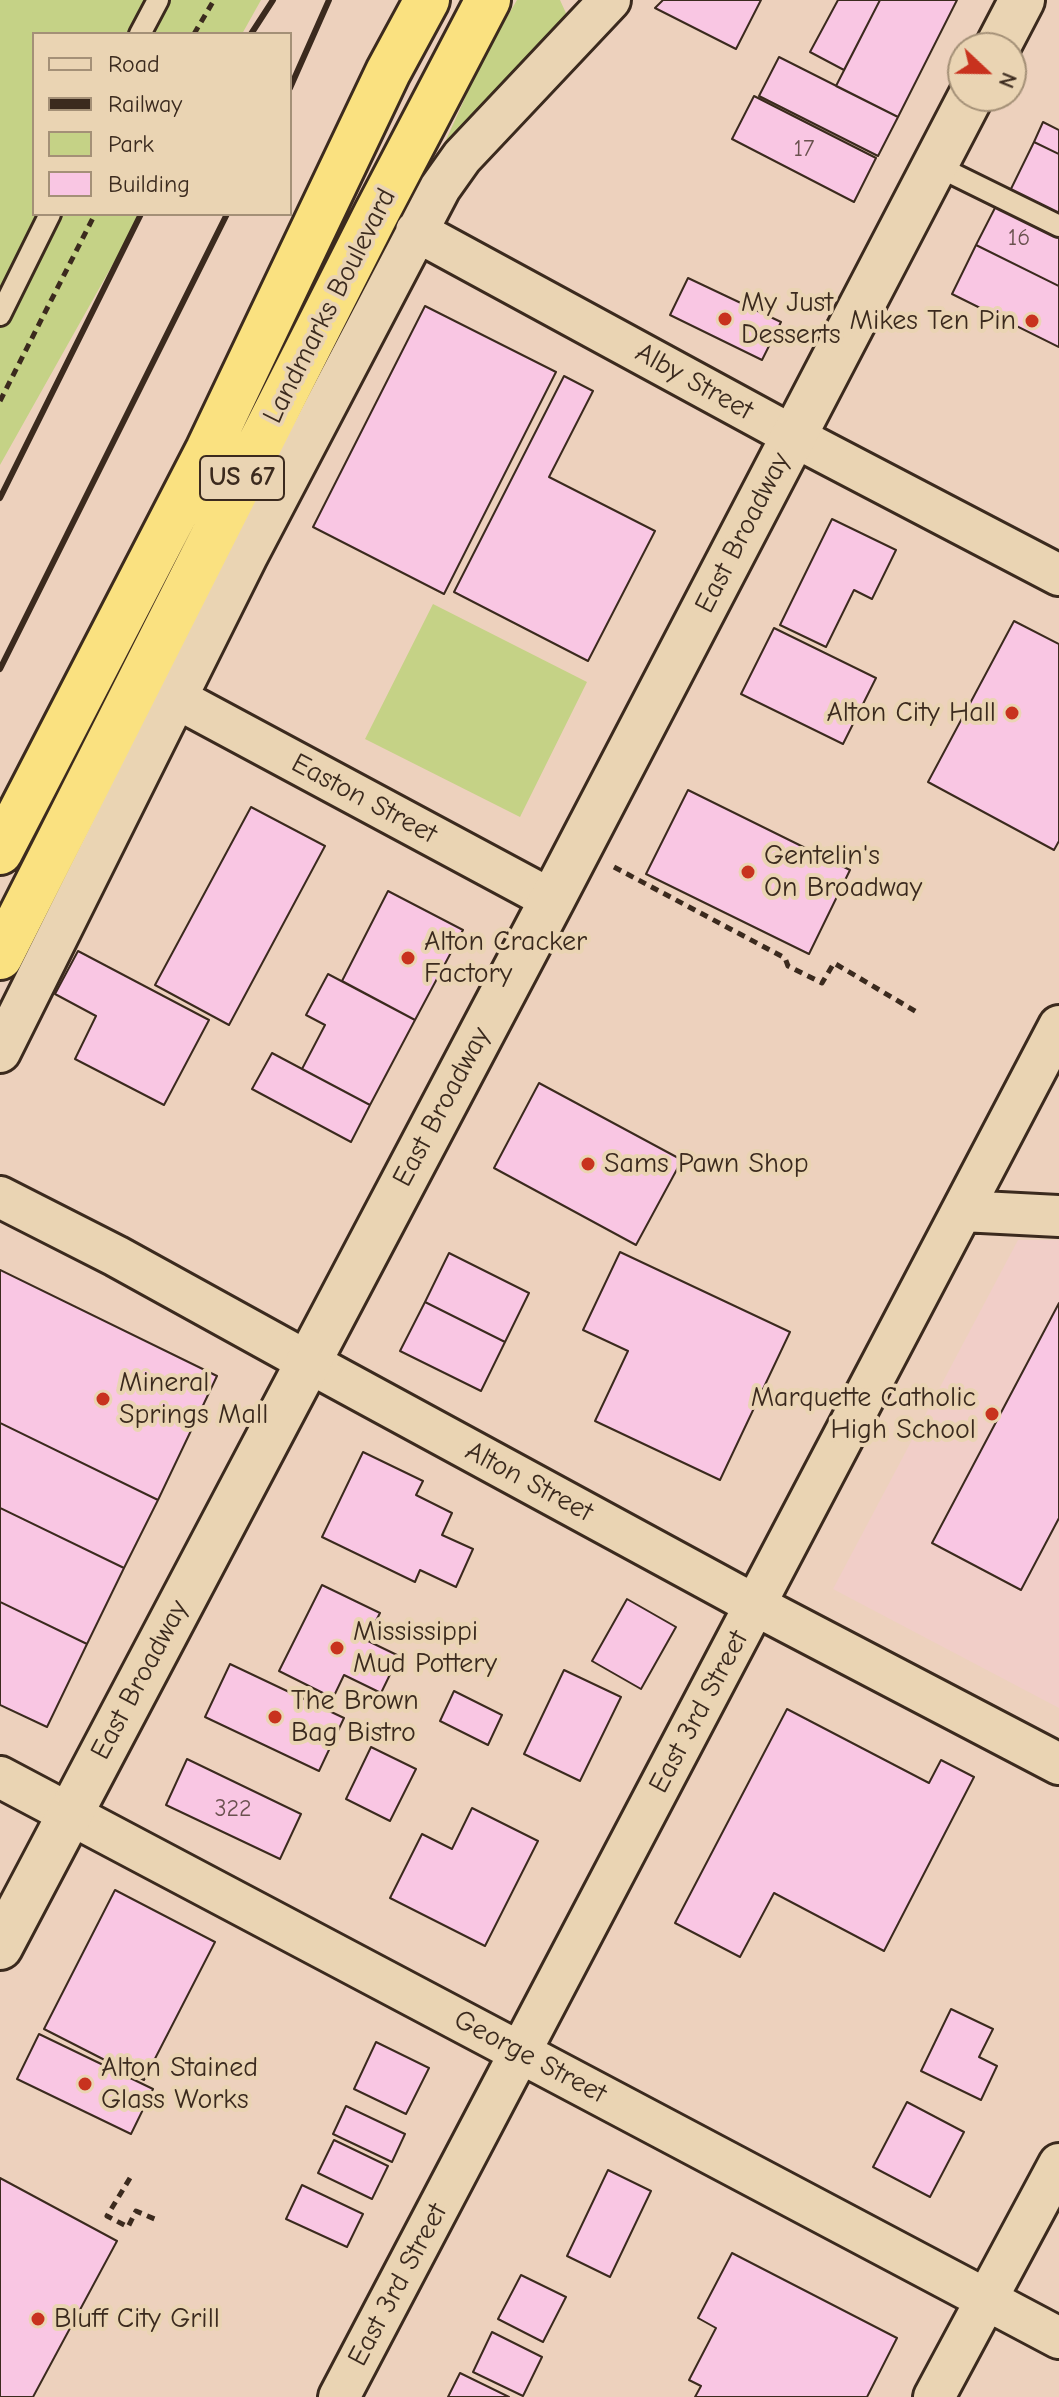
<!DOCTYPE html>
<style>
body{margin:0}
#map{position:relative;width:1059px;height:2397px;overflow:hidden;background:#edd1bd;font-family:"Comic Neue",sans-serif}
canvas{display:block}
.legend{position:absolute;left:32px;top:32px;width:260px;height:184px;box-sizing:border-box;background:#ead4b3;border:2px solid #a49077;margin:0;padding:10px 14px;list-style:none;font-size:24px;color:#3b2a1e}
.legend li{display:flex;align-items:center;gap:16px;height:40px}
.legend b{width:40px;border:2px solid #a49077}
.north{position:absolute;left:947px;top:32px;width:80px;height:80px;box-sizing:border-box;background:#ead4b3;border:2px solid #a49077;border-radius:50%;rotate:112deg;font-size:22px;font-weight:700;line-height:32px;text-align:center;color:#3b2a1e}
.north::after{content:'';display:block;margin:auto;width:28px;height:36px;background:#c8321e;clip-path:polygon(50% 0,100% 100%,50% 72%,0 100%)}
</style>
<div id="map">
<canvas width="1059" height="2397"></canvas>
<ul class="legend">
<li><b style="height:10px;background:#ead4b3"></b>Road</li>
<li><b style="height:10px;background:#3b2a1e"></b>Railway</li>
<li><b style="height:22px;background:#c5d286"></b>Park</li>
<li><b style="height:22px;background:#f9c6e3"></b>Building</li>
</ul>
<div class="north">N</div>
</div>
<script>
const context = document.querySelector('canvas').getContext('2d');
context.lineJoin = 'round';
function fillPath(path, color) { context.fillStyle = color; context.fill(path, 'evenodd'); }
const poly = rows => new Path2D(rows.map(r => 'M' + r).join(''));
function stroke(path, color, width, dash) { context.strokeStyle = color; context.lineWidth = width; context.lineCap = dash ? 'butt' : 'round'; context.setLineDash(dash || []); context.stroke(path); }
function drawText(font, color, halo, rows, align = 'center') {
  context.font = font + ' "Comic Neue",sans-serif'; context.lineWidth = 8; context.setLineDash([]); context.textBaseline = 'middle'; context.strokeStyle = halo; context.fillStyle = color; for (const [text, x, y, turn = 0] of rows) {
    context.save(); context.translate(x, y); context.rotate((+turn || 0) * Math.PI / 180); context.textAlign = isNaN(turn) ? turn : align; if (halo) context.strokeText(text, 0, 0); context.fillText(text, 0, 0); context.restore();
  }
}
fillPath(poly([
 [1018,1240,1059,1240,1059,1708,833,1589]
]), '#f1cec8');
fillPath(poly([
 [0,0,261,0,242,34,34,34,34,214,141,214,0,465],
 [517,0,560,0,570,22,436,162,484,56],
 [433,604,587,682,520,817,365,739]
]), '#c5d286');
const building = poly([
 [663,0,761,0,736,49,655,8,663,0],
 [838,0,880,0,844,70,810,52,838,0],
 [880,0,957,0,898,117,836,86,880,0],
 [779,57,898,117,878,156,759,96,779,57],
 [754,96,876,158,854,202,732,139,754,96],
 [1043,122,1059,130,1059,154,1034,142,1043,122],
 [1034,142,1059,154,1059,220,1008,195,1034,142],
 [998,202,1059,232,1059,286,976,245,998,202],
 [976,245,1059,286,1059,347,952,294,976,245],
 [688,278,781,322,762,360,670,315,688,278],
 [425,306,556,372,444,594,313,527,425,306],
 [564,376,593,391,549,477,655,531,588,661,454,592,564,376],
 [832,519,896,550,872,599,854,590,826,647,780,625,832,519],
 [1014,621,1059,644,1059,841,1054,850,928,782,1014,621],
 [774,628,876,678,843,744,741,694,774,628],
 [688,790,850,870,809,954,646,874,688,790],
 [251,807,325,846,229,1025,155,985,251,807],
 [388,891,463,930,415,1020,342,981,388,891],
 [78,951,209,1020,164,1105,75,1059,96,1016,55,994,78,951],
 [328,974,415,1020,370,1105,302,1069,325,1025,306,1015,328,974],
 [272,1053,370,1105,351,1142,252,1089,272,1053],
 [539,1083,682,1160,636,1245,494,1168,539,1083],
 [620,1252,790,1332,720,1480,595,1421,628,1351,583,1330,620,1252],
 [449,1253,529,1293,505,1342,425,1302,449,1253],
 [0,1270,217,1376,158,1500,0,1423,0,1270],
 [425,1302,505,1342,481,1391,400,1351,425,1302],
 [1059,1303,1059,1518,1021,1590,932,1543,1059,1303],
 [0,1423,158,1500,124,1568,0,1508,0,1423],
 [363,1452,423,1481,416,1495,452,1513,442,1535,473,1549,456,1587,420,1570,415,1582,322,1537,363,1452],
 [0,1508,124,1568,87,1644,0,1602,0,1508],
 [322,1585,380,1613,366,1640,399,1656,381,1693,344,1675,333,1698,279,1671,322,1585],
 [627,1599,676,1627,641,1689,592,1661,627,1599],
 [0,1602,87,1644,47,1727,0,1705,0,1602],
 [230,1664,344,1718,319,1771,205,1717,230,1664],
 [564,1670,621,1697,580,1781,524,1754,564,1670],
 [454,1691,502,1715,488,1745,440,1721,454,1691],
 [787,1709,929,1783,941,1760,974,1777,884,1951,774,1893,740,1957,675,1923,787,1709],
 [371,1747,416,1769,390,1821,346,1799,371,1747],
 [187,1759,301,1814,280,1859,166,1805,187,1759],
 [472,1808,538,1841,485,1946,390,1898,422,1834,452,1849,472,1808],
 [115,1890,215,1942,144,2080,44,2029,115,1890],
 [951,2009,993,2029,979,2057,997,2066,981,2100,921,2071,951,2009],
 [39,2034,153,2089,131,2134,17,2079,39,2034],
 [376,2042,429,2068,406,2114,354,2089,376,2042],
 [907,2102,964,2132,930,2197,873,2167,907,2102],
 [346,2106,405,2134,392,2162,333,2134,346,2106],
 [334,2140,388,2166,372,2199,318,2173,334,2140],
 [608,2170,651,2191,610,2277,567,2256,608,2170],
 [0,2178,117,2241,33,2397,0,2397,0,2178],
 [302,2185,363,2214,347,2247,286,2219,302,2185],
 [732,2253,897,2338,867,2397,695,2397,701,2386,689,2380,716,2328,698,2318,732,2253],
 [521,2275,566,2297,543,2342,498,2319,521,2275],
 [492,2332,542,2357,523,2396,473,2372,492,2332],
 [460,2373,509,2397,448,2397,460,2373]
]);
fillPath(building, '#f9c6e3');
stroke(building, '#3b2a1e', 2);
const lane = poly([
 [140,34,158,0],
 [935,165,1059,226],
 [0,315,50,214]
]);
const street = poly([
 [416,231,793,436,1059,575],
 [176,698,552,900],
 [0,1052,247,556,440,188,462,157,610,0],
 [0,1197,116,1256,308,1362,755,1605,1059,1764],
 [962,1211,1059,1216],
 [0,1777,1059,2338],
 [339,2397,1059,1026],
 [934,2397,1059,2164]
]);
const secondary = poly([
 [997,48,1022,0],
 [0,1947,552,900,971,96]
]);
const highway = poly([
 [0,852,208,450,388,72,427,0],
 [0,957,376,214,488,0]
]);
stroke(lane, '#3b2a1e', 26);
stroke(street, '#3b2a1e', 46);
stroke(secondary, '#3b2a1e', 50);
stroke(highway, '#3b2a1e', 50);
stroke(poly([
 [194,34,214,0],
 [0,401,95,214],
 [614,867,785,958,788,966,822,983,834,963,920,1014],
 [130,2178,107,2216,128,2227,136,2211,157,2220]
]), '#3b2a1e', 5, [8, 6]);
stroke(lane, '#ead4b3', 20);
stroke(street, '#ead4b3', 40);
stroke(secondary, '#ead4b3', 44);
stroke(highway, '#fae180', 44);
stroke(poly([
 [251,34,273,0],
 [290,88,329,0],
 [0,498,141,214],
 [0,669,227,214]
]), '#3b2a1e', 6);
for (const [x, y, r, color] of [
 [725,319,8,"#c8321e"],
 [1032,321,8,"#c8321e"],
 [1012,713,8,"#c8321e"],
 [748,872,8,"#c8321e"],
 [408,958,8,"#c8321e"],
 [588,1164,8,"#c8321e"],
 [103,1399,8,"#c8321e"],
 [992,1414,8,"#c8321e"],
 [337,1648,8,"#c8321e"],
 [275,1717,8,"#c8321e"],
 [85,2084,8,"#c8321e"],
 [38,2319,8,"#c8321e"]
]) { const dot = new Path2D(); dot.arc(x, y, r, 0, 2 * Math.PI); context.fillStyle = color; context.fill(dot); stroke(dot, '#ead4b3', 3); }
drawText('24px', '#6a514f', null, [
 ["17",804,149],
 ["16",1019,238],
 ["322",233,1809]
]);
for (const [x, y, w] of [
 [242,478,84]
]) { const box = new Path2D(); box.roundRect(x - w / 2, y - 22, w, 44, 6); context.fillStyle = '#ead4b3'; context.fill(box); stroke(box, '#3b2a1e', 2); }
drawText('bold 26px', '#3b2a1e', null, [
 ["US 67",242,478]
]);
drawText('28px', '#3b2a1e', '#ead4b3', [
 ["My Just",741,303],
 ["Desserts",741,335],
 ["Mikes Ten Pin",1016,321,"right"],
 ["Alton City Hall",996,713,"right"],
 ["Gentelin's",764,856],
 ["On Broadway",764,888],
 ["Alton Cracker",424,942],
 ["Factory",424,974],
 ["Sams Pawn Shop",604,1164],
 ["Mineral",119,1383],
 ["Springs Mall",119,1415],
 ["Marquette Catholic",976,1398,"right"],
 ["High School",976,1430,"right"],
 ["Mississippi",353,1632],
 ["Mud Pottery",353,1664],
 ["The Brown",291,1701],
 ["Bag Bistro",291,1733],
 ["Alton Stained",101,2068],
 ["Glass Works",101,2100],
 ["Bluff City Grill",54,2319]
], 'left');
drawText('28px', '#3b2a1e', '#ead4b3', [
 ["Landmarks Boulevard",330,306,-63],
 ["Alby Street",694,382,29],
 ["East Broadway",743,533,-63],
 ["Easton Street",364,799,28],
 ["East Broadway",442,1107,-62],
 ["Alton Street",529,1482,28],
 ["East Broadway",140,1680,-62],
 ["East 3rd Street",699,1712,-62],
 ["George Street",530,2057,28],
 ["East 3rd Street",398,2285,-62]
]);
</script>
